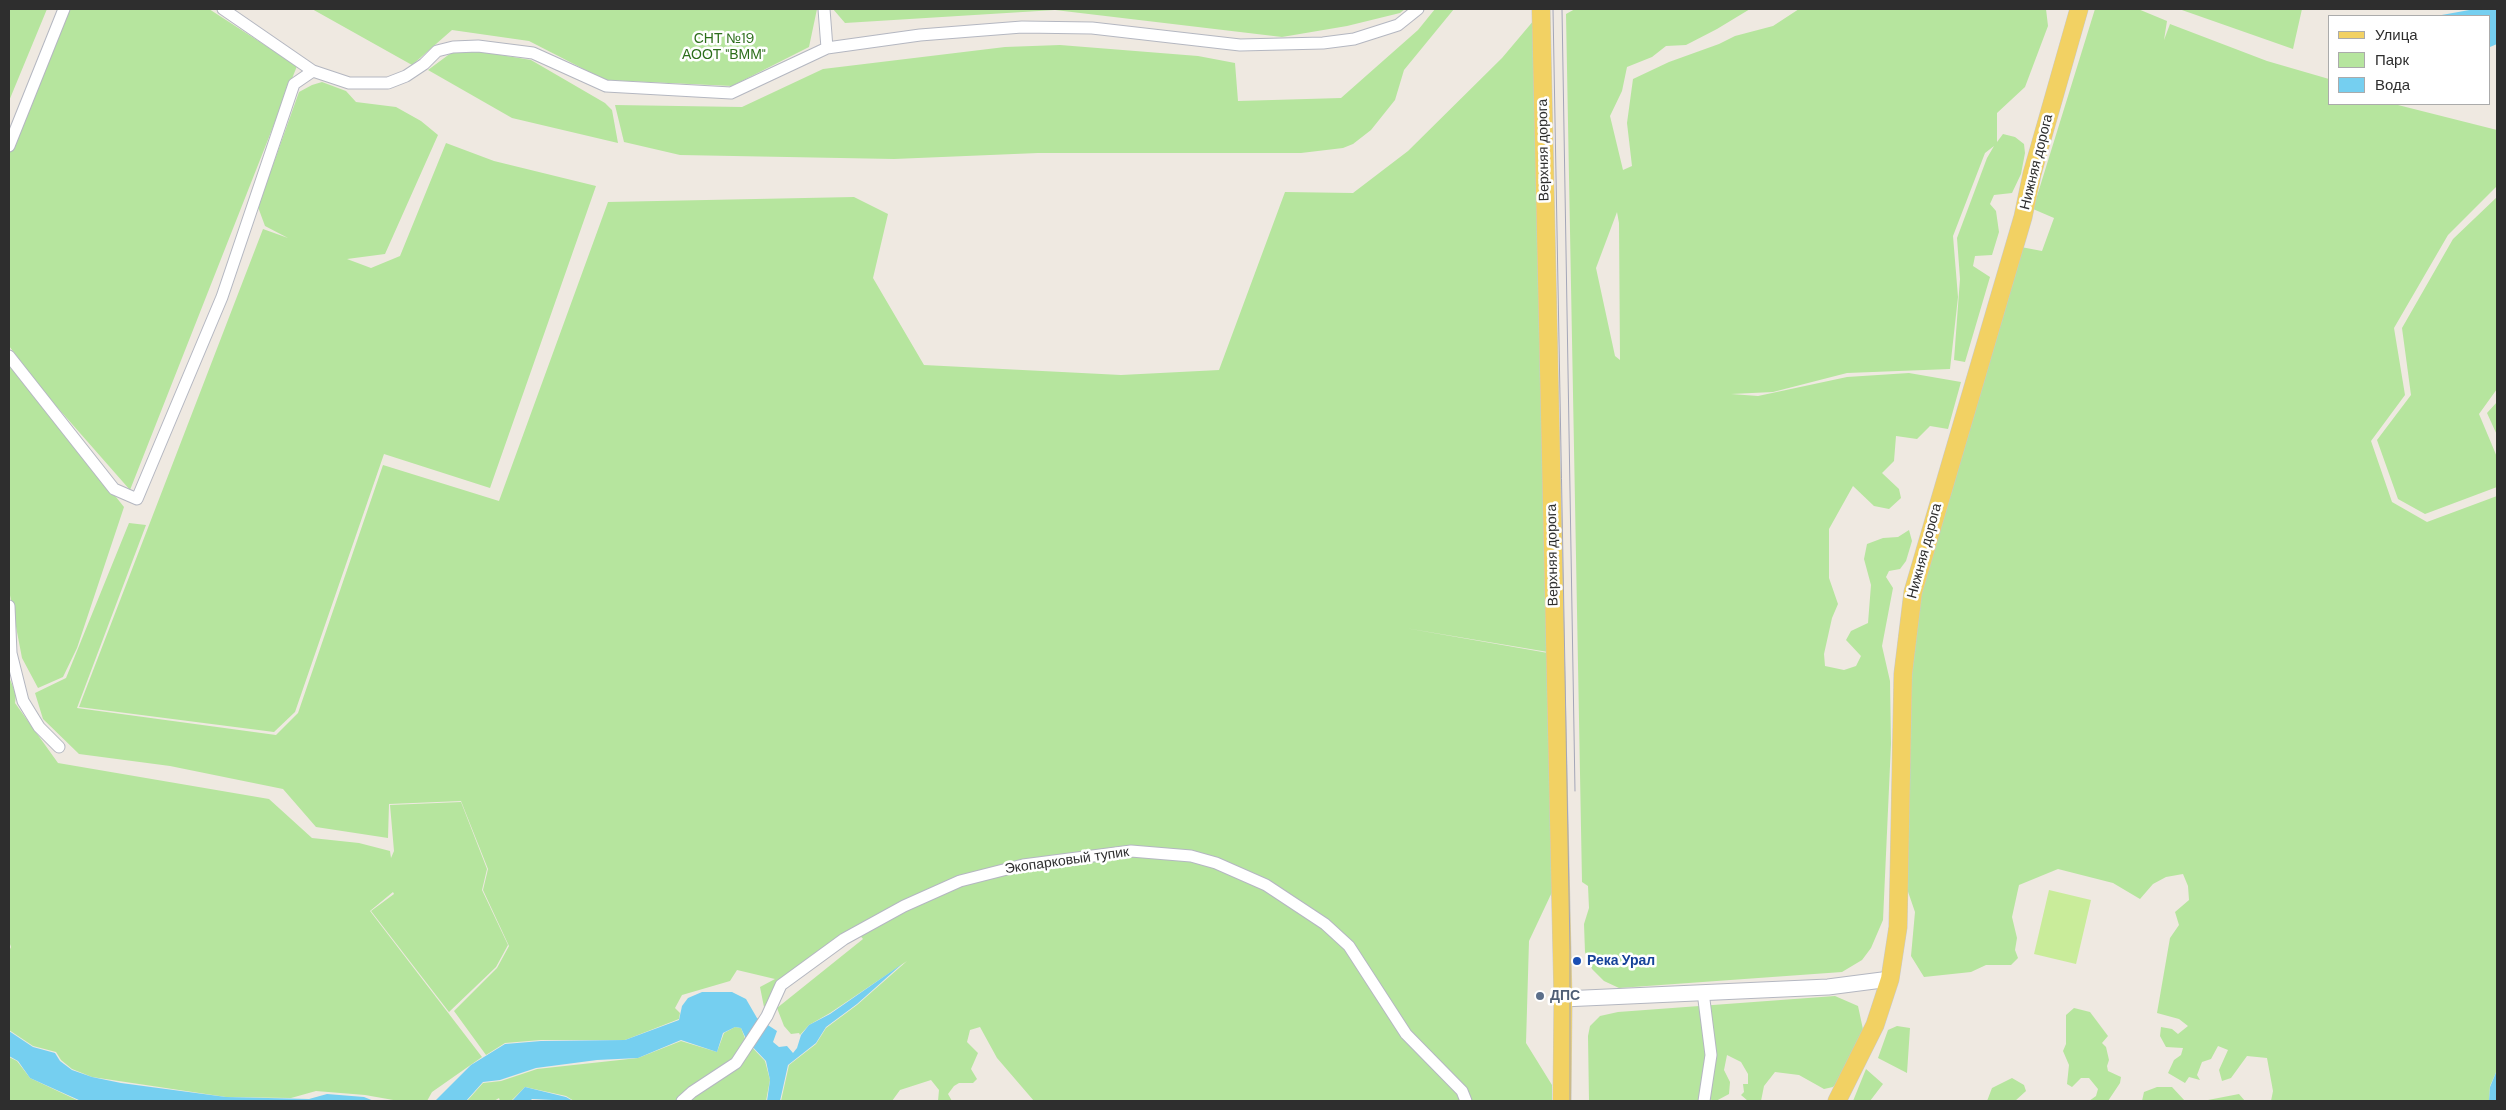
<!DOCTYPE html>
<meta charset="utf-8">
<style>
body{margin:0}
#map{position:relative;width:2506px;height:1110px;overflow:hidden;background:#efe9e1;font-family:"DM Sans",sans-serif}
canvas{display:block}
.frame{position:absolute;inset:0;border:10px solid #2e2e2e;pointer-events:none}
.legend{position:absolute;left:2328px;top:15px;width:162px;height:90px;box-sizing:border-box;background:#fff;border:1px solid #ababab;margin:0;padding:6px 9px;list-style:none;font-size:15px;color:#2e2e2e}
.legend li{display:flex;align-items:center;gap:10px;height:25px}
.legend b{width:25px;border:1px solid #ababab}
</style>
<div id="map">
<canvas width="2506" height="1110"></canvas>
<div class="frame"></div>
<ul class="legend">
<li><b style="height:6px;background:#f2d163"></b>Улица</li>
<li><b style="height:14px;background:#b6e59e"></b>Парк</li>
<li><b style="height:14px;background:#75cff0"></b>Вода</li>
</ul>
</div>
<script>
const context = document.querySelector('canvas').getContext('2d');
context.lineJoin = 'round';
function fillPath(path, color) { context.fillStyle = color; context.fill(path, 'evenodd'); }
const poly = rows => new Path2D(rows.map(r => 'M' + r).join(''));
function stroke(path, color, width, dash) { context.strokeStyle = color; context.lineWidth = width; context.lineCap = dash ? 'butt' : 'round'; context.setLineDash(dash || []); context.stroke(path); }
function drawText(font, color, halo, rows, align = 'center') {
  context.font = font + ' "DM Sans",sans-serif'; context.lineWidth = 5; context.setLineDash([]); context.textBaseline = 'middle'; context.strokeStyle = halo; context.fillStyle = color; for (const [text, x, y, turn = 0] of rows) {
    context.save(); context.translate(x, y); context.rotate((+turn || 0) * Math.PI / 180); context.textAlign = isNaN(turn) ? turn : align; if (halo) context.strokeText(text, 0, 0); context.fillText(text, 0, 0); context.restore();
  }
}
fillPath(poly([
 [9,9,47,9,9,101],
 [68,9,209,9,297,66,130,490,43,391,9,346,9,147],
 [312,9,817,9,809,47,732,86,605,80,529,41,452,30,412,65],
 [833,9,1405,9,1400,13,1347,26,1282,37,1055,10,845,23],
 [1435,9,1454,9,1404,70,1395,100,1371,130,1353,144,1343,148,1301,153,1038,153,894,159,680,155,624,142,615,105,742,107,823,69,1005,47,1060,45,1198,56,1235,63,1238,101,1341,98,1418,30],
 [1575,9,1750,9,1717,29,1686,45,1666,46,1652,57,1627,67,1622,91,1610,116,1623,170,1632,166,1627,123,1633,79,1669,62,1719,44,1735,36,1773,26,1799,9,2046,9,2048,26,2025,87,1997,113,1997,142,2003,134,2015,137,2024,144,2025,153,2021,174,2012,193,1994,195,1990,204,1996,211,1999,232,1992,255,1975,256,1973,266,1990,277,1965,362,1954,360,1960,279,1957,238,1987,158,1994,146,1985,153,1953,236,1958,297,1950,369,1847,373,1773,392,1731,394,1758,396,1847,377,1909,373,1961,382,1948,429,1930,426,1917,439,1896,436,1894,461,1882,473,1899,489,1901,498,1889,509,1874,506,1853,486,1829,529,1829,578,1838,604,1832,618,1824,654,1825,666,1844,670,1856,666,1861,656,1846,640,1851,631,1868,623,1871,585,1864,559,1867,544,1883,538,1898,537,1909,530,1912,541,1906,561,1900,569,1889,571,1886,577,1893,588,1882,646,1890,681,1891,744,1883,920,1871,948,1862,960,1842,972,1619,988,1604,981,1592,969,1585,952,1584,924,1589,908,1588,886,1582,882,1566,14],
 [1617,212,1619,223,1620,360,1615,356,1596,268],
 [2095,9,2138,9,2167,21,2164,40,2170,24,2267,61,2329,79,2330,104,2394,104,2497,130,2497,186,2448,235,2394,328,2405,395,2371,441,2392,502,2427,522,2497,496,2497,1070,2490,1086,2489,1101,2271,1101,2273,1091,2267,1058,2247,1056,2231,1078,2222,1081,2219,1070,2228,1050,2218,1046,2211,1059,2202,1062,2197,1075,2200,1080,2189,1077,2185,1083,2168,1073,2174,1060,2181,1055,2183,1048,2166,1047,2160,1036,2161,1027,2172,1029,2178,1034,2188,1026,2179,1019,2157,1013,2170,938,2179,925,2175,912,2189,900,2188,886,2183,874,2166,877,2153,884,2140,899,2113,883,2058,869,2019,885,2012,917,2017,938,2015,950,2018,958,2011,965,1986,965,1971,972,1924,977,1911,956,1915,912,1905,883,1911,675,1921,594,2021,247,2042,251,2054,218,2033,209],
 [2179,9,2302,9,2293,49],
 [1540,13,1548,652,1405,628,1548,653,1553,890,1529,941,1526,1043,1552,1085,1552,1101,1034,1101,997,1058,980,1027,970,1030,967,1042,978,1053,971,1069,977,1079,973,1083,959,1083,954,1086,948,1094,952,1101,938,1101,939,1090,931,1080,900,1090,892,1101,781,1101,789,1065,816,1044,826,1028,857,1005,907,961,830,1013,809,1025,800,1035,799,1033,791,1034,784,1026,777,1008,863,939,856,931,773,997,764,1007,760,987,775,979,737,970,730,981,682,995,675,1008,680,1013,679,1019,625,1040,541,1040,505,1043,486,1055,454,1011,497,968,509,946,483,890,488,869,461,801,389,804,388,838,316,827,283,789,170,766,79,754,43,719,35,693,66,678,129,523,146,525,77,708,276,735,298,713,383,465,499,501,608,202,854,197,888,214,873,278,924,365,1121,375,1219,370,1285,192,1353,193,1408,151,1502,58],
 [465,49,531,60,605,103,612,110,618,143,512,118,428,70,455,50],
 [322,82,346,91,356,102,396,107,421,121,438,135,385,254,347,259,371,268,400,256,446,143,494,161,596,186,490,488,384,454,295,712,274,732,79,707,263,229,288,238,265,226,258,207,299,92,312,85],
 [2497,197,2497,389,2479,414,2497,457,2497,487,2425,514,2398,499,2377,440,2411,395,2402,328,2453,239],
 [9,363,124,507,77,648,63,677,38,688,22,658,9,590],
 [2497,402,2497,435,2487,413],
 [9,677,16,694,15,703,58,763,269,799,312,838,359,843,390,851,391,858,394,851,390,805,461,802,487,869,482,890,508,945,496,967,449,1012,371,911,394,894,393,892,370,911,482,1057,432,1092,427,1101,399,1101,365,1095,316,1091,291,1098,226,1097,92,1077,72,1069,61,1060,56,1052,33,1046,9,1030,9,951,11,947,9,941],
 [1835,996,1858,1006,1864,1034,1846,1074,1833,1087,1824,1089,1799,1075,1775,1072,1764,1086,1761,1101,1748,1101,1741,1095,1744,1092,1743,1084,1748,1084,1748,1074,1741,1062,1727,1055,1724,1070,1730,1082,1729,1094,1716,1101,1700,1097,1699,1101,1589,1101,1588,1036,1590,1026,1600,1016,1618,1012],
 [2074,1008,2090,1012,2108,1036,2102,1043,2106,1047,2109,1060,2107,1066,2108,1071,2121,1077,2120,1083,2108,1101,2089,1101,2096,1096,2098,1089,2089,1078,2081,1078,2072,1087,2067,1084,2069,1065,2063,1051,2066,1044,2066,1015],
 [1897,1026,1910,1028,1907,1073,1878,1058,1888,1030],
 [735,1027,741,1028,746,1041,765,1061,770,1080,766,1101,574,1101,566,1096,525,1087,511,1101,500,1101,499,1098,494,1101,467,1101,483,1083,501,1081,537,1069,638,1058,681,1041,717,1052,724,1033],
 [9,1057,17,1061,30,1078,79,1101,9,1101],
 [1866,1069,1883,1084,1870,1101,1853,1101],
 [2012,1078,2024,1085,2026,1091,2015,1101,1987,1101,1992,1088],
 [2157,1087,2172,1087,2185,1101,2208,1100,2239,1094,2245,1101,2142,1101,2144,1092]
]), '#b6e59e');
fillPath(poly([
 [2049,890,2091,900,2076,964,2034,954]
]), '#c9ec9a');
fillPath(poly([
 [2475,9,2497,9,2497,44,2490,47,2490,16,2436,16],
 [902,964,857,1004,826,1027,816,1043,788,1065,780,1101,767,1101,770,1080,766,1061,747,1041,741,1028,735,1027,723,1033,717,1052,681,1040,638,1058,597,1060,536,1068,500,1080,483,1082,466,1101,435,1101,471,1065,505,1044,541,1041,625,1040,679,1020,682,1006,688,998,702,992,732,992,746,999,757,1018,777,1031,773,1042,779,1047,787,1046,793,1053,797,1048,801,1035,809,1025,830,1014],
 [9,1031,33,1047,55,1053,60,1061,72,1070,92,1077,121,1083,226,1097,309,1099,327,1094,364,1097,374,1101,81,1101,30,1078,18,1061,9,1056],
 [2497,1070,2497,1101,2489,1101,2490,1087],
 [525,1087,566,1097,573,1101,532,1099,530,1101,512,1101]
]), '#75cff0');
const street = poly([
 [223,9,313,71,349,83,388,83,406,76,424,64,437,51,453,47,478,46,533,53,606,86,731,93,827,48,920,35,1022,27,1092,28,1240,45,1323,43,1354,39,1398,25,1418,9],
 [824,9,827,48],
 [9,146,64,9],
 [9,356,114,489,137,499,222,297,294,84,313,71],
 [9,606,11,653,23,701,39,727,59,747],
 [1703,992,1711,1055,1704,1101],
 [682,1101,692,1092,736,1063,767,1016,781,985,844,939,904,906,960,881,1023,865,1131,851,1191,856,1216,863,1266,885,1325,924,1349,946,1406,1034,1462,1091,1466,1101]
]);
const secondary = poly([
 [1563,999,1828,987,1890,979]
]);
const primary = poly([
 [1541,9,1563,999,1562,1101],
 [1837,1101,1875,1025,1890,979,1898,927,1903,674,1913,592,2023,217,2032,174,2079,9]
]);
stroke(street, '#b4b7c1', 13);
stroke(secondary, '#b4b7c1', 17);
stroke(primary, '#c9c9c9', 19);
stroke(street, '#fff', 11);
stroke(secondary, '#fff', 15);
stroke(primary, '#f2d163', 18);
stroke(poly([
 [1553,9,1570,949,1570,1101],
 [1562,9,1575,791]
]), '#a3a6b8', 1);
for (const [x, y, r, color] of [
 [1577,961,5,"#1a4fb4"],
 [1540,996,5,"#5c6f8a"]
]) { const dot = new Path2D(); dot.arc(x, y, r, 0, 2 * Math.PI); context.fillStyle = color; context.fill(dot); stroke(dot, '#fff', 2); }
drawText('14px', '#2c6e1b', '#fff', [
 ["СНТ №19",724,39],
 ["АООТ \"ВММ\"",724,55]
]);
drawText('14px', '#2e2e2e', '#fff', [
 ["Верхняя дорога",1544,150,-91],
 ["Нижняя дорога",2037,162,-76],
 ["Нижняя дорога",1925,551,-75],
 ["Верхняя дорога",1553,555,-91],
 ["Экопарковый тупик",1067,861,-8]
]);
drawText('bold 14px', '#164399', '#fff', [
 ["Река Урал",1587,961]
], 'left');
drawText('bold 14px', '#4e5e75', '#fff', [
 ["ДПС",1550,996]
], 'left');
</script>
